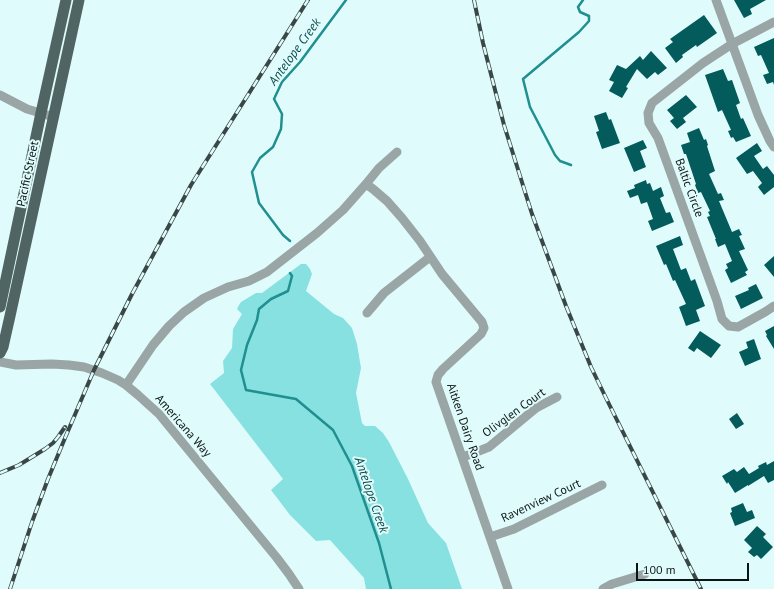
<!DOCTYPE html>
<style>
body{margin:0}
#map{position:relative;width:774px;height:589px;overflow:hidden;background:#e0fbfb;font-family:"PT Sans",sans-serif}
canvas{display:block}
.scale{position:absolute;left:636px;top:563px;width:113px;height:18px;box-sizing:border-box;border:2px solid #0c1515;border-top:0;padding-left:5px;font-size:12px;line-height:14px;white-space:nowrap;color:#0c1515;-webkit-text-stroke:3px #e0fbfb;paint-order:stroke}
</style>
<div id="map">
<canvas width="774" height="589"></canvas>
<div class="scale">100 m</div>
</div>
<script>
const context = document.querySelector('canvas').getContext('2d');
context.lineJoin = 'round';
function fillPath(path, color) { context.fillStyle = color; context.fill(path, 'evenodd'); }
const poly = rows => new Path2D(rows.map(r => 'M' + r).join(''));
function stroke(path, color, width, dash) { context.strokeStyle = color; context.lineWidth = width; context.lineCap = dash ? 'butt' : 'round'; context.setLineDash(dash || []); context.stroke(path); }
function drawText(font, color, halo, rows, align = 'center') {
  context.font = font + ' "PT Sans",sans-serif'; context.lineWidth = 4; context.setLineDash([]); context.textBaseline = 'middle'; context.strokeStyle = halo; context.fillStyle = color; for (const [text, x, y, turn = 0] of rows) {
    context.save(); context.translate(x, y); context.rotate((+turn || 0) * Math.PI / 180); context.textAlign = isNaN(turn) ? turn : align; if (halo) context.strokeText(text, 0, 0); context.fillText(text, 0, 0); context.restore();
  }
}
fillPath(poly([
 [301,264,306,264,310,269,312,274,306,291,334,314,343,318,352,328,357,344,361,368,356,393,362,423,365,426,375,426,383,433,389,442,408,479,428,523,446,543,462,589,366,589,364,578,330,540,316,541,290,515,271,490,283,479,210,384,224,373,223,361,232,348,233,329,242,314,237,309,239,305,241,302,256,293,262,293]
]), '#88e1e1');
stroke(poly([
 [571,165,560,161,555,155,530,107,523,79,579,32,589,21,589,16,580,12,578,7,583,0],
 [290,241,283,235,259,203,252,172,260,158,273,147,281,129,282,114,274,99,282,82,300,62,346,0],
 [290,273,292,276,288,291,271,299,259,309,257,320,247,345,241,370,246,390,296,399,333,430,352,466,379,543,391,589]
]), '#208f90', 2.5);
fillPath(poly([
 [734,0,766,0,750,9,752,14,744,18],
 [704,15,717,33,697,47,696,45,682,55,683,57,676,63,665,48,673,42,670,39],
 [774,38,774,85,773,82,767,84,763,75,769,73,761,55,758,56,754,47],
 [651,51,667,68,658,75,655,72,647,79,637,69,626,87,628,88,622,98,609,91,614,82,609,80,617,65,626,69,640,56,643,60],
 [723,69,728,81,732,80,740,103,736,105,741,119,743,118,751,136,736,142,733,137,731,138,728,131,731,130,722,110,718,112,705,75],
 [686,95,697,107,683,118,686,122,677,129,670,121,674,118,667,110],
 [606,112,609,120,611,119,620,143,602,149,596,132,599,131,594,116],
 [699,128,704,140,706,139,708,145,707,146,715,171,709,174,718,194,721,193,724,200,719,201,732,232,739,229,742,235,739,236,745,249,739,251,748,270,745,272,747,275,731,283,725,270,728,268,726,264,732,261,725,244,718,247,715,239,716,239,707,217,710,216,708,212,710,211,701,192,698,193,695,185,696,184,686,154,684,154,681,145,690,142,687,133],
 [643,140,647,148,640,151,646,167,634,172,624,148],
 [757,143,762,151,754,156,763,169,767,166,774,175,774,187,764,195,758,187,762,183,753,171,747,174,736,158],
 [646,180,647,184,650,183,653,191,661,187,664,196,660,198,666,213,670,212,674,222,652,231,648,221,653,219,647,202,641,204,638,195,630,198,627,191,635,188,634,185],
 [680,236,683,245,673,249,681,270,686,268,691,281,695,279,705,306,696,310,700,321,686,326,679,307,686,304,675,280,673,281,666,264,664,265,656,246],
 [774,256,774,277,764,265],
 [756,284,763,298,741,309,735,296,749,290,748,288],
 [774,326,774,349,766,336,767,335,765,331],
 [700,331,721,345,711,358,697,348,694,352,688,348],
 [754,339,761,359,745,366,739,352,748,348,746,342],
 [737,413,744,424,736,429,729,419],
 [774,461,774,480,768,483,764,476,748,486,748,485,735,493,728,482,727,484,722,476,734,469,737,472,744,467,749,474,759,468,758,466,766,462,767,465],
 [743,503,747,512,752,510,755,518,735,526,730,513,732,512,731,508],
 [757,526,766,534,763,537,773,547,761,559,757,555,754,557,748,552,752,548,744,540]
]), '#035b5c');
stroke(poly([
 [716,0,758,115,770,141,774,147],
 [774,22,732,44,703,63,652,103,648,113,649,123,658,138,717,301,722,319,729,326,738,327,765,312,774,306],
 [0,95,27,109,54,117],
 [366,184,373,189,387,201,402,218,420,241,442,274,482,322,484,328,481,334,443,369,438,375,436,382,508,589],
 [367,313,384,293,430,257],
 [0,362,16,365,52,364,69,365,84,367,102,373,118,380,126,385,138,395,159,414,277,558,289,574,299,589],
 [126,385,153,345,169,326,184,312,204,298,228,287,249,281,267,272,317,233,343,210,366,184,379,168,397,152],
 [463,457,479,451,489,447,536,408,557,397],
 [490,537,514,529,602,485],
 [603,589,612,584,645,574]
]), '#9aa5a5', 9);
stroke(poly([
 [0,307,41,113,66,0],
 [0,353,3,347,10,316,79,0]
]), '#506464', 11);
const rail = poly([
 [474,0,483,43,504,125,532,214,566,306,591,367,606,398,701,589],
 [0,473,19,465,45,449,53,443,58,437,65,427],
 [10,589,32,522,48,479,65,438,94,370,132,294,191,185,308,0]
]);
stroke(rail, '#3a4747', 4);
stroke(rail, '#e0fbfb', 2.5, [8]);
drawText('12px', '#0c1515', '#e0fbfb', [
 ["Pacific Street",28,174,-78],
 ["Baltic Circle",689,188,70],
 ["Olivglen Court",514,413,-36],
 ["Americana Way",183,426,49],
 ["Aitken Dairy Road",465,427,71],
 ["Ravenview Court",541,501,-25]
]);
drawText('italic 13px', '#0a4b4c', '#e0fbfb', [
 ["Antelope Creek",295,52,-54],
 ["Antelope Creek",371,495,71]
]);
</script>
